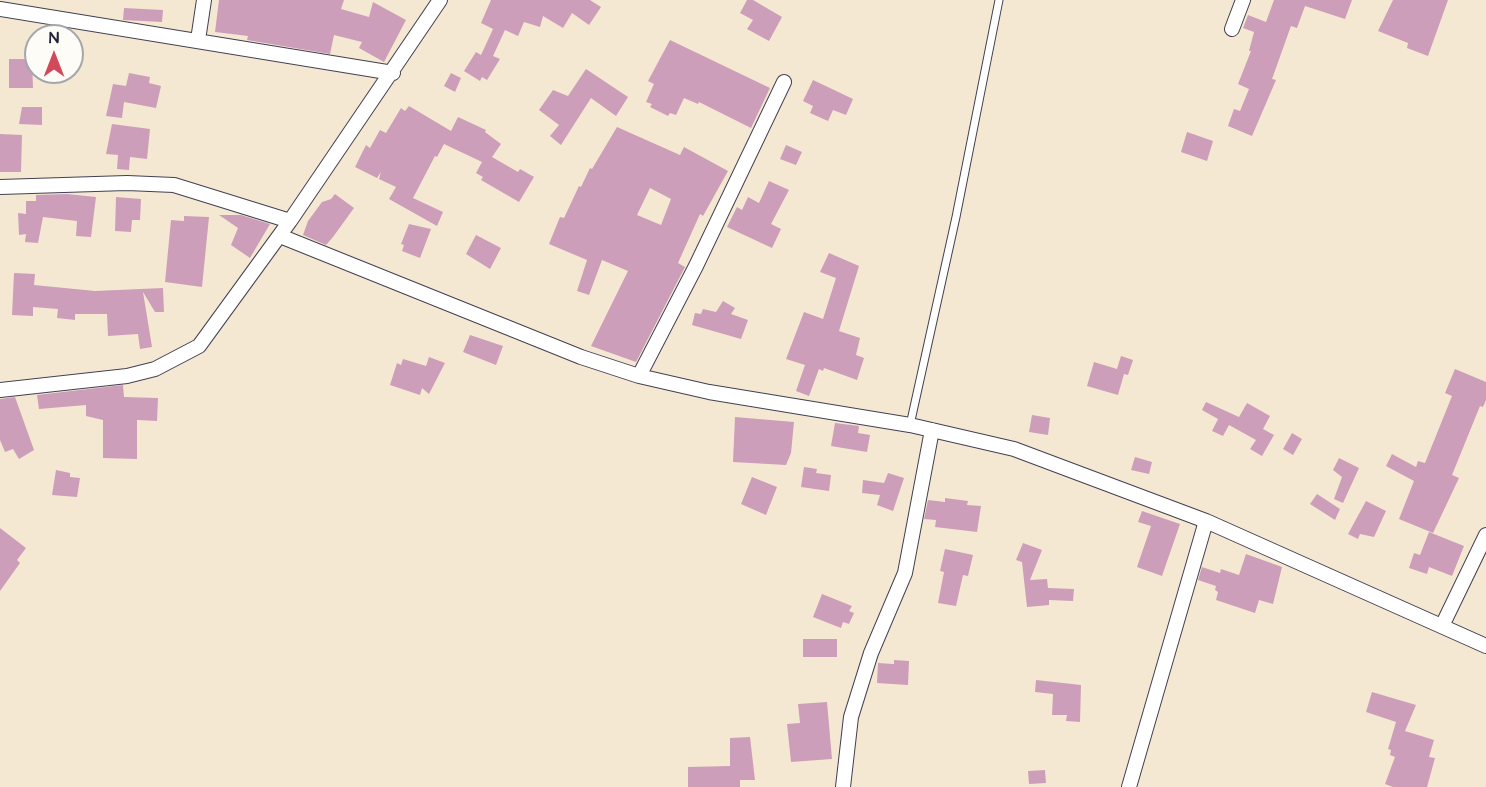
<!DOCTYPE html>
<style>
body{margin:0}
#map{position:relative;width:1486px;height:787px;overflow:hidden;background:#f5e8d2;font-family:"Architects Daughter",sans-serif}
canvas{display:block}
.north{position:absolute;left:24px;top:24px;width:60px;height:60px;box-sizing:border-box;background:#fdfcf7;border:2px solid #a5a5ac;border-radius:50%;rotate:0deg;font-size:16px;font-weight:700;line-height:24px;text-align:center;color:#22223b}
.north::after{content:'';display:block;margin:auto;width:21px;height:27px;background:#d1495b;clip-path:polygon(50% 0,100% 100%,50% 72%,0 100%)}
</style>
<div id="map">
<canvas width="1486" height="787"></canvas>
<div class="north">N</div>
</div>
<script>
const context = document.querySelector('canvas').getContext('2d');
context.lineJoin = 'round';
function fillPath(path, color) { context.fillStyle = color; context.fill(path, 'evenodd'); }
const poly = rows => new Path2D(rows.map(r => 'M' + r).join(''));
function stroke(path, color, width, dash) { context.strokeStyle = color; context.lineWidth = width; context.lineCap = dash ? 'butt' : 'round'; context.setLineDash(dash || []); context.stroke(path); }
fillPath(poly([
 [219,0,344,0,341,9,369,17,373,2,406,20,384,62,359,48,362,42,334,35,330,54,247,40,248,36,215,32],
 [491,0,590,0,601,7,589,25,572,13,563,28,543,16,540,27,524,22,518,36,505,30,493,56,500,59,487,80,482,77,480,81,464,71,476,52,481,55,493,29,481,23],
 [747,0,753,0,782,17,769,41,747,29,753,20,740,13],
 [1274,0,1352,0,1345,19,1305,6,1297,28,1291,26,1272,79,1276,80,1252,136,1228,126,1234,109,1240,111,1249,89,1238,84,1251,51,1249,51,1254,32,1243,28,1248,15,1266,22],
 [1393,0,1448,0,1428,56,1407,48,1408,43,1378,31],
 [124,8,163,10,162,22,123,20],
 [670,40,770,88,751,128,699,102,698,104,684,98,676,115,670,113,668,116,650,107,652,104,646,102,654,84,648,81],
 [9,59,32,59,33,88,9,88],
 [586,69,628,97,616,116,591,98,561,145,550,136,559,125,539,110,553,90,568,96],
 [129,73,150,77,149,83,161,86,156,108,124,102,122,118,106,116,113,84,126,86],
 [451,73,461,78,455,92,444,86],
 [813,80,853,99,846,115,833,110,828,121,810,113,813,106,803,101],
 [409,106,451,131,458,117,486,130,485,132,501,144,492,157,518,172,520,169,534,177,519,202,481,180,483,177,476,173,482,162,444,144,437,157,435,156,413,198,443,212,437,226,389,199,396,187,379,179,381,172,377,178,355,167,366,145,370,148,380,130,386,133,401,108,405,111],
 [22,107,42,107,42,125,19,124],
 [112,124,150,129,147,159,130,157,129,170,117,169,118,155,106,154],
 [617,127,680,155,684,147,728,171,703,216,700,214,678,263,685,267,636,362,591,346,628,271,602,260,589,295,577,291,587,260,549,244,560,217,564,218,579,186,581,187,590,168,592,169],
 [650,188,671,199,661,225,637,215],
 [1187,132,1213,141,1207,161,1181,152],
 [0,134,22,135,21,172,0,172],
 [786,145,802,152,796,165,780,159],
 [769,181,789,190,771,224,781,229,772,248,727,227,737,207,742,210,748,197,759,203],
 [67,194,96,197,91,237,76,236,77,221,43,217,38,243,25,242,26,234,19,235,18,213,26,214,26,201,36,201,36,195],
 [335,194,354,208,333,237,326,245,303,235,308,221,322,202,331,199],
 [116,197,141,199,140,220,132,220,131,232,115,231],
 [219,215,241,215,270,224,250,258,231,245,238,228],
 [184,216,209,217,202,287,165,282,171,220,184,221],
 [409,224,431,229,420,258,402,251,404,245,401,244],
 [476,235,501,248,490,269,466,254],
 [829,253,859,266,839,331,860,338,856,355,864,358,857,380,824,368,823,371,819,369,809,396,796,391,805,365,786,359,804,312,823,319,836,278,820,272],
 [14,273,35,274,34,285,95,291,163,288,164,312,155,312,143,292,152,347,140,349,138,334,108,336,107,314,75,314,75,320,57,318,58,309,33,307,33,316,12,315],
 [723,301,735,308,731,314,748,320,741,339,692,325,695,313,701,314,703,309,716,312],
 [470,335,503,346,496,365,463,352],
 [1121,356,1133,360,1128,375,1124,374,1118,395,1087,386,1094,362,1117,369],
 [429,357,445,363,429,394,422,388,420,395,390,385,397,363,401,365,403,359,426,366],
 [1455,369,1486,382,1486,400,1483,407,1480,406,1452,475,1459,478,1433,533,1399,519,1414,481,1386,466,1392,454,1416,467,1418,461,1425,463,1452,396,1445,393],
 [123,385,124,397,158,398,157,421,137,420,137,459,103,458,103,420,86,416,86,405,39,409,37,395],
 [15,397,34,450,19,459,13,449,5,452,0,440,0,399],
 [1206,402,1239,417,1247,403,1270,416,1263,429,1274,435,1262,456,1250,449,1256,440,1229,425,1223,436,1212,431,1218,419,1202,410],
 [1032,415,1050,418,1048,435,1029,432],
 [735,417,794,422,791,453,786,465,733,462],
 [835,423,859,426,858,433,870,435,867,452,831,446],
 [1292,433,1302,439,1293,455,1283,449],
 [1135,457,1152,462,1149,474,1131,470],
 [1339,458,1359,468,1343,503,1334,499,1342,477,1333,470],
 [804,467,817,469,816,473,831,475,829,491,801,487],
 [56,470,70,473,70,477,80,478,77,497,52,495],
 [888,473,904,478,893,511,877,505,880,495,862,493,863,480,884,483],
 [752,477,777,487,766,515,741,504],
 [1317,494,1340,509,1335,520,1310,504],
 [945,498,968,501,967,505,981,506,977,532,935,527,936,520,924,519,928,500,945,502],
 [1366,501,1386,511,1374,537,1360,534,1358,539,1348,534],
 [1142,511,1180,524,1162,576,1137,567,1151,526,1138,522],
 [0,528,26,548,17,560,20,563,0,591],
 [1429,532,1464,546,1452,576,1429,567,1427,574,1409,568,1414,553,1420,555],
 [1023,543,1042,550,1030,580,1047,579,1048,588,1074,589,1073,601,1049,600,1049,605,1027,607,1022,562,1016,560],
 [945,549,973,555,968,576,963,575,956,606,938,603,944,572,940,571],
 [1246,554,1282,567,1273,604,1259,600,1255,613,1216,600,1218,592,1215,590,1216,586,1198,580,1202,567,1220,573,1221,569,1239,575],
 [822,594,852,606,849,611,854,613,849,624,843,622,841,628,813,617],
 [803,639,837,639,837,657,803,657],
 [894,660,909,661,908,685,877,683,878,663,894,664],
 [1036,680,1081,685,1080,722,1066,721,1067,715,1052,715,1053,694,1035,692],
 [1372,692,1416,705,1405,731,1434,740,1429,757,1435,758,1427,787,1393,787,1385,784,1395,757,1390,755,1391,750,1388,749,1396,722,1366,712],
 [827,702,832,759,791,762,787,724,800,723,798,704],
 [750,737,755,780,740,780,740,787,688,787,688,767,730,766,730,738],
 [1045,770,1046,783,1029,784,1028,771]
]), '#cd9eb9');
const service = poly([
 [910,425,956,217,999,0]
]);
const minor = poly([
 [0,9,393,73],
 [1232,29,1243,0],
 [198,40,204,0],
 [0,187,127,183,174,185,290,221],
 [280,236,581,357,639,376,709,392,910,425,1014,449,1206,521,1486,646],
 [639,376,696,266,784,82],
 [0,390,127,376,155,369,199,346,290,221,440,0],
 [1442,626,1486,535],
 [843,787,851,717,871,653,905,573,932,430],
 [1129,787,1206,521]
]);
stroke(service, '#424052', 9);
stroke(minor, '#424052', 16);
stroke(service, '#fff', 7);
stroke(minor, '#fff', 14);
</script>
